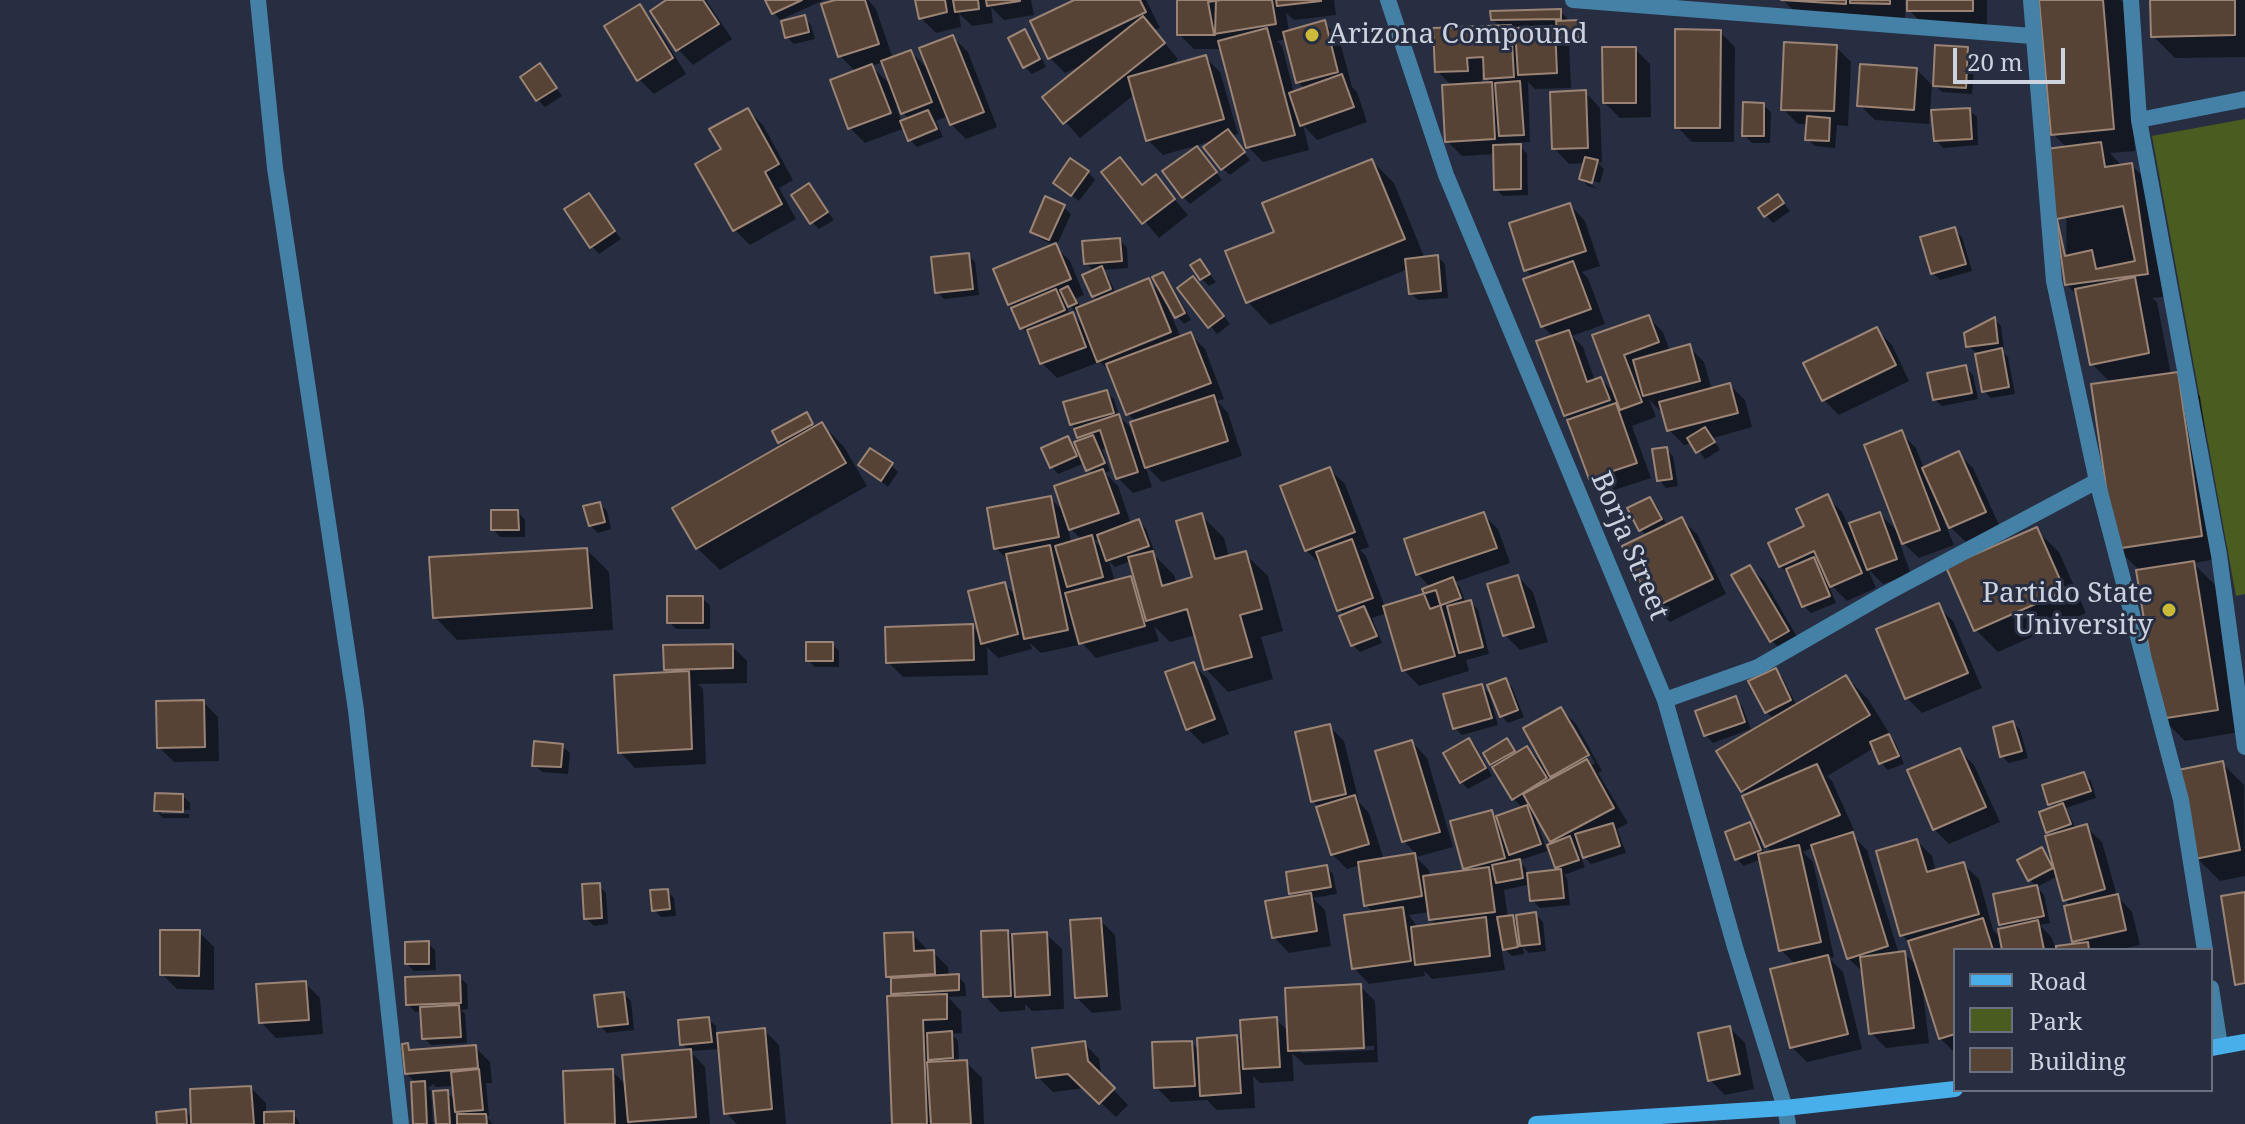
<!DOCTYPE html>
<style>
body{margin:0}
#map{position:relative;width:2245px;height:1124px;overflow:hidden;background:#272e41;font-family:"Noto Serif",serif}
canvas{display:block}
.legend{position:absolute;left:1953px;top:948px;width:260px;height:144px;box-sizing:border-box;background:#272e41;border:2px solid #697080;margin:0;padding:10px 14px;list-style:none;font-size:24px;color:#cdd2df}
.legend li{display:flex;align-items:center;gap:16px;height:40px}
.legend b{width:40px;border:2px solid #697080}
.scale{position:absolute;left:1953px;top:48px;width:112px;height:36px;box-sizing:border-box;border:4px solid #cdd2df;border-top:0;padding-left:10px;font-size:24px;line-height:28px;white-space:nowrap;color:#cdd2df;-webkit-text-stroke:6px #272e41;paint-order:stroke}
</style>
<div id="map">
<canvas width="2245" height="1124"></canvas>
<ul class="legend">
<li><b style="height:10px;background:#49afea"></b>Road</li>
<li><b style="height:22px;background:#4a5d21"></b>Park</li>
<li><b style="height:22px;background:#574335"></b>Building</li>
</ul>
<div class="scale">20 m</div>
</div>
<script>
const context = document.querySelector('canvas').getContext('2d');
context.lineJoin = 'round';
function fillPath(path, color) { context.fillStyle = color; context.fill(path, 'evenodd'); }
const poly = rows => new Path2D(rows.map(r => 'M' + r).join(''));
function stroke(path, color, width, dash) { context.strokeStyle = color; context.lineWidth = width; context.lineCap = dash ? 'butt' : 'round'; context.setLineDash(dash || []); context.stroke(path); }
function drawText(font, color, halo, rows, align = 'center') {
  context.font = font + ' "Noto Serif",serif'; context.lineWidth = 6; context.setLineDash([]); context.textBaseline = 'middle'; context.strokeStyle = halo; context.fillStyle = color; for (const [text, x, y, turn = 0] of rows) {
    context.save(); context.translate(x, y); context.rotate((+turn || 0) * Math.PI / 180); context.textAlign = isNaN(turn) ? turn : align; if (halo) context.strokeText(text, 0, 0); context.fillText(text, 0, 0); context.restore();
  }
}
fillPath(poly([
 [2245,119,2245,594,2236,596,2152,136]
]), '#4a5d21');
fillPath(poly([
 [670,0,706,0,732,39,693,65,678,49],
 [768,0,824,0,780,20,773,12],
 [841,0,868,0,876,9,893,59,911,52,931,72,953,37,968,52,997,127,966,139,951,124,948,116,936,121,943,137,917,147,910,140,905,128,865,143,850,128,832,81,856,72,840,56],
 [883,62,893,87,871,66],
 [896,106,910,120,902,123],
 [917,0,1031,0,1034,15,1004,20,991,7,993,23,972,26,959,13,961,27,936,33,921,18],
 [1078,0,1146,0,1160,28,1154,30,1178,59,1168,68,1205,57,1220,72,1238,134,1231,136,1250,160,1230,175,1222,168,1216,140,1163,155,1148,140,1135,94,1080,138,1044,98,1082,65,1065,73,1050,58,1032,22],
 [1179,0,1276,0,1278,2,1278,0,1334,0,1336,15,1294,20,1286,13,1289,32,1324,23,1339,38,1352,87,1357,92,1367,122,1317,140,1303,125,1309,150,1263,162,1248,147,1222,49,1194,49,1179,34],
 [1287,39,1298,82,1305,89,1294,93,1282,46,1277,41],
 [1783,0,1905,0,1905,19,1806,23],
 [1909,0,1987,0,1987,25,1924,25,1909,10],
 [2041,0,2120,0,2123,2,2135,151,2110,153,2122,166,2131,165,2154,187,2169,296,2152,298,2157,302,2171,375,2177,374,2200,396,2223,558,2193,563,2216,586,2240,732,2185,741,2162,718,2141,572,2117,548,2111,383,2092,364,2078,296,2066,284,2067,148,2053,134],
 [2152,0,2245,0,2245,57,2175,58,2153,36],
 [639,7,654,22,686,74,654,94,639,79],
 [1560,11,1567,18,1567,22,1578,22,1585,29,1586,43,1569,44,1571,88,1535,89,1528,82,1530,142,1508,143,1508,147,1520,146,1527,154,1528,195,1503,196,1496,189,1496,154,1462,156,1447,141,1453,87,1437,71,1501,27,1493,20],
 [1486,72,1486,78,1492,84,1482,85,1482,73],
 [804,18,811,25,815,39,794,44,787,37],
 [1025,32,1032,39,1046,67,1032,74,1025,67],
 [1720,32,1735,47,1734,142,1692,142,1677,127],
 [1836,47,1851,62,1848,126,1837,125,1835,148,1815,146,1807,139,1808,124,1798,124,1783,109],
 [1635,49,1650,64,1651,117,1620,118,1605,103],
 [1967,49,1975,56,1972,94,1942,92,1935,85],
 [540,66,562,96,545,107,538,100],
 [1917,70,1932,85,1929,124,1875,120,1860,105],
 [1585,92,1600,108,1602,162,1598,163,1604,169,1600,183,1587,179,1587,183,1599,189,1588,186,1581,178,1585,163,1569,164,1554,148],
 [1763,105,1771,112,1770,143,1752,143,1744,135],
 [748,110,763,125,793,180,779,188,796,219,750,245,735,230,723,150],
 [1969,110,1977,117,1978,145,1943,148,1936,140],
 [1197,148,1222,180,1190,204,1183,197],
 [1120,160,1143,186,1155,177,1188,215,1159,238,1104,173],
 [1372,161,1394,183,1425,259,1438,257,1445,264,1448,298,1418,300,1411,293,1408,269,1270,325,1248,302,1228,253,1276,233],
 [1088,172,1095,180,1079,201,1055,183],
 [809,186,834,220,819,229,812,222],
 [588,195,621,239,599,254,592,246],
 [1778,196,1790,211,1773,223,1760,209],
 [1570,205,1585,221,1600,266,1582,272,1588,278,1605,324,1572,336,1583,347,1595,381,1601,379,1616,395,1595,336,1648,317,1663,332,1670,352,1689,347,1704,362,1712,390,1730,385,1745,400,1752,427,1713,438,1720,450,1705,459,1693,443,1684,445,1669,430,1664,410,1660,411,1649,399,1656,417,1632,426,1651,478,1605,493,1590,478,1571,421,1565,415,1554,337,1542,326,1533,277,1526,270],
 [1064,207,1071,214,1056,247,1070,261,1084,295,1076,298,1081,308,1098,301,1094,296,1095,272,1086,263,1120,240,1127,248,1128,268,1102,270,1108,276,1116,294,1148,280,1162,294,1162,274,1170,282,1191,320,1184,324,1171,309,1169,310,1181,338,1190,334,1205,349,1224,399,1217,401,1228,413,1242,456,1162,482,1145,465,1152,487,1133,493,1118,478,1108,448,1102,449,1110,471,1105,473,1118,486,1131,524,1139,521,1146,529,1155,553,1153,554,1174,575,1177,584,1194,579,1202,516,1224,538,1229,558,1245,554,1268,576,1283,631,1261,637,1273,679,1228,692,1206,669,1196,635,1170,642,1154,626,1159,641,1096,658,1083,644,1041,653,1030,643,1032,649,998,658,987,647,988,675,903,677,888,662,972,626,981,636,1004,584,1017,597,1010,562,996,548,1050,498,1065,513,1093,475,1085,463,1058,474,1051,466,1068,438,1074,445,1083,441,1072,424,1106,392,1114,399,1119,416,1136,433,1137,422,1128,414,1113,374,1100,362,1057,378,1042,363,1031,334,1029,335,1022,328,1015,309,1009,304,1055,246,1039,238,1032,231],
 [1063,299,1077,313,1079,312,1086,329,1072,314,1070,315],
 [1068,526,1082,540,1071,543],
 [1101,539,1105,551,1095,541],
 [1109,561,1115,567,1131,561,1138,586,1130,578,1115,582],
 [1954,230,1962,237,1972,271,1940,280,1933,273],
 [968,255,975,262,979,295,944,299,937,292],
 [1199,261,1216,282,1209,286,1202,279],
 [1200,286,1230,324,1217,334,1180,288],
 [1995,320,2001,326,2004,350,2001,350,2008,357,2015,394,1991,398,1984,391,1977,353,1968,346],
 [1876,329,1892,345,1909,381,1839,415,1824,400,1806,364],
 [1966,368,1973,375,1978,399,1942,406,1934,399],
 [807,414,817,427,822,424,844,447,867,486,720,570,697,548,675,509,784,446,780,442],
 [1901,433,1916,448,1924,469,1958,453,1973,468,2000,527,1966,542,1944,521,1954,545,1919,558,1898,538,1911,574,1883,584,1868,569,1876,588,1847,601,1827,581,1836,603,1811,613,1804,606,1792,577,1780,566,1827,497,1842,512,1848,525,1880,514,1900,534],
 [1666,449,1673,456,1678,486,1666,488,1659,480],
 [860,465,891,465,898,472,888,487],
 [1329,469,1345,484,1369,547,1360,550,1366,556,1385,607,1427,595,1431,588,1418,574,1483,514,1498,529,1510,563,1455,582,1460,587,1466,604,1470,602,1478,610,1489,654,1466,660,1469,671,1419,686,1404,670,1387,613,1372,618,1382,643,1360,652,1353,645,1345,616,1339,610,1321,565,1306,550],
 [1650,499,1657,506,1667,526,1681,519,1697,534,1726,594,1670,622,1654,607,1647,536,1641,530],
 [600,504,607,511,611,529,598,533,590,525],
 [518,512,525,520,525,537,500,537,493,529],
 [2036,530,2059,552,2086,613,1998,652,1975,629],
 [587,550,609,572,613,630,457,640,435,617],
 [1750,567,1765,582,1803,647,1787,656,1772,641,1734,576],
 [1518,577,1533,592,1548,642,1520,650,1505,635],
 [702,598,710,605,710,629,676,629,669,622],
 [1938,606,1953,621,1982,688,1922,713,1907,698],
 [832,644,839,651,839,667,815,667,808,660],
 [732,646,747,661,747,683,698,684,703,689,706,764,635,768,620,752,671,674,666,669],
 [1193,664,1208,679,1229,734,1203,744,1188,729],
 [1775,670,1782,677,1797,706,1846,677,1868,699,1896,744,1904,764,1888,770,1881,763,1874,748,1827,776,1832,781,1854,830,1849,832,1867,850,1899,954,1905,954,1919,968,1911,944,1902,935,1917,841,1932,856,1936,872,1963,864,1979,879,1993,930,2002,940,2006,929,2001,924,2037,887,2030,880,2019,861,2041,849,2054,862,2052,836,2048,832,2055,808,2050,804,2083,774,2091,781,2096,798,2066,808,2076,829,2086,827,2102,842,2117,896,2132,912,2140,945,2116,950,1955,950,1955,1053,1940,1038,1924,985,1922,985,1929,1043,1886,1048,1871,1033,1864,973,1848,958,1814,847,1803,852,1813,862,1834,957,1829,958,1843,972,1862,1049,1807,1062,1792,1047,1796,965,1781,950,1761,859,1744,866,1737,859,1750,824,1762,836,1747,796,1742,791,1774,719,1766,712],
 [1760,840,1773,853,1765,855],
 [2058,876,2065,900,2072,907,2074,940,2078,945,2055,948,2052,938,2040,925,2050,923,2044,895,2037,887],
 [1505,680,1512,687,1524,717,1508,723,1501,716],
 [1481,686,1489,693,1498,725,1462,735,1455,728],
 [1735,699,1742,706,1751,729,1713,743,1705,735],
 [203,702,218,717,219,761,174,762,159,747],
 [1561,709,1576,724,1602,771,1598,773,1628,823,1617,829,1626,853,1591,864,1578,851,1585,867,1564,875,1567,878,1570,905,1540,908,1532,900,1531,884,1504,890,1508,918,1512,917,1519,924,1536,914,1543,922,1546,951,1529,953,1523,947,1524,954,1512,956,1501,946,1505,970,1432,979,1424,971,1425,976,1369,984,1354,968,1374,913,1366,905,1360,865,1347,869,1332,854,1320,808,1313,801,1329,726,1344,741,1359,802,1369,813,1384,860,1417,855,1404,841,1412,742,1427,758,1453,847,1416,857,1429,870,1430,877,1468,872,1464,868,1492,812,1497,818,1523,809,1513,798,1491,764,1507,741,1518,754,1527,748,1545,766],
 [1569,724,1573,724,1595,763,1592,765],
 [1536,813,1554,844,1557,867,1561,871,1527,875,1526,868,1518,861,1547,851,1534,814],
 [1430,912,1431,920,1437,925,1418,928,1409,915],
 [2013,723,2020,730,2028,758,2009,763,2002,756],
 [1469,740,1476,747,1492,776,1468,789,1461,782],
 [562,746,570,753,568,774,542,772,534,765],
 [1959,750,1974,765,2000,822,1949,844,1934,829],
 [2222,763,2244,785,2245,876,2220,881,2197,858],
 [183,796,190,803,190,810,161,810,161,814,189,814,189,818,163,818,156,811],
 [1326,867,1333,874,1337,894,1313,898,1325,910,1331,946,1289,953,1274,937,1295,898,1291,893],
 [599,885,606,893,608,924,594,926,586,918],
 [667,891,674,898,676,916,661,917,654,910],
 [1100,920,1115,935,1121,1010,1092,1013,1077,998],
 [199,932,214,947,214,990,177,989,162,974],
 [1008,932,1012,936,1046,934,1062,949,1064,1009,1032,1011,1025,1004,1025,1010,1000,1012,985,996],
 [912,934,927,949,927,953,933,952,948,967,949,977,958,976,965,984,966,996,948,997,961,1011,962,1033,952,1034,958,1041,959,1063,966,1062,982,1078,984,1124,894,1124,898,998,893,993,893,981,888,976],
 [428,943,435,950,436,970,414,971,407,964],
 [459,977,467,984,468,1009,461,1010,465,1014,467,1043,431,1045,424,1038,423,1011,415,1012,408,1004],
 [305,983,320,998,323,1034,276,1038,261,1022],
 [1360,986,1375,1001,1378,1062,1305,1065,1292,1053,1294,1081,1260,1083,1253,1076,1255,1108,1217,1110,1207,1100,1171,1102,1156,1087,1192,1043,1199,1050,1237,1037,1244,1044,1276,1019,1289,1032],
 [1374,1046,1374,1050,1302,1053,1302,1049],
 [624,994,631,1001,634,1030,607,1033,600,1026],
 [708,1019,716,1026,716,1035,764,1030,779,1045,786,1124,737,1124,726,1113,720,1049,690,1051,705,1067,710,1124,632,1124,628,1120,628,1124,567,1124,612,1071,627,1086,689,1051,682,1044],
 [1730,1028,1745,1043,1754,1089,1725,1095,1710,1080],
 [1084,1043,1099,1059,1102,1078,1128,1105,1116,1117,1085,1088,1053,1092,1038,1077],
 [407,1045,414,1052,475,1047,490,1062,492,1083,486,1083,489,1116,486,1116,493,1124,459,1124,459,1114,455,1109,456,1124,438,1124,447,1092,456,1101,454,1086,435,1087,434,1084,428,1088,431,1091,433,1124,415,1124,417,1084,406,1073],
 [251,1088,266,1103,266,1114,293,1113,300,1124,159,1124,185,1111,193,1119]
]), '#0007');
const building = poly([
 [666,0,703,0,719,24,676,51,650,11,666,0],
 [765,0,802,0,772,14,765,0],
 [835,0,865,0,879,44,838,57,821,4,835,0],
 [915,0,945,0,947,12,919,19,915,0],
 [953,0,978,0,979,9,955,12,953,0],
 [986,0,1020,0,1020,1,987,6,986,0],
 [1074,0,1140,0,1146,12,1048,59,1030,21,1074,0],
 [1177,0,1216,0,1215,35,1177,35,1177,0],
 [1221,0,1272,0,1276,24,1214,34,1208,2,1221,0],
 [1276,0,1321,0,1321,1,1277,6,1276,0],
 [1781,0,1846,0,1846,4,1781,0],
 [1850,0,1890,0,1890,4,1850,3,1850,0],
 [1907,0,1973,0,1973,11,1907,11,1907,0],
 [2039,0,2103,0,2114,129,2051,135,2039,0],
 [2150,0,2235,0,2235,35,2151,37,2150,0],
 [640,4,673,58,637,81,604,26,640,4],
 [1561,9,1561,19,1491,20,1490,11,1561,9],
 [805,15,809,32,785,38,781,21,805,15],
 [1143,16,1165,43,1063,124,1042,97,1143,16],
 [1325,20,1338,72,1296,83,1283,32,1325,20],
 [1579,20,1580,37,1558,38,1556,21,1579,20],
 [1511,25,1514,77,1484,79,1483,57,1467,58,1468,71,1435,72,1433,28,1511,25],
 [1555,26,1557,73,1518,75,1515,28,1555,26],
 [1267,28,1295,135,1246,148,1218,41,1267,28],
 [1025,29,1040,59,1023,68,1008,38,1025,29],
 [1675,29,1721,30,1720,128,1675,128,1675,29],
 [953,35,984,112,950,125,919,48,953,35],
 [1784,42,1837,45,1834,111,1781,110,1784,42],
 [1935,45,1968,47,1966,88,1933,86,1935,45],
 [1602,47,1636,47,1636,103,1603,103,1602,47],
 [911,50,932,102,901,114,881,61,911,50],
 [1206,55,1224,119,1146,141,1128,77,1206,55],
 [540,63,557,88,536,101,520,77,540,63],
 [872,64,891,113,848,129,830,80,872,64],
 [1860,64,1917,68,1914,110,1857,106,1860,64],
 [1342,74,1354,107,1300,126,1289,93,1342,74],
 [1520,81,1524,135,1499,136,1495,83,1520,81],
 [1492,82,1495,139,1445,142,1442,85,1492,82],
 [1586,90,1588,148,1552,149,1550,92,1586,90],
 [1743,102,1764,103,1764,136,1742,136,1743,102],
 [748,108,779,164,765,172,782,204,733,231,695,164,721,149,709,129,748,108],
 [1970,108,1972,139,1934,141,1931,110,1970,108],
 [928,110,937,129,908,141,900,121,928,110],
 [1807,116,1830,118,1829,141,1805,140,1807,116],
 [1228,129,1245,152,1221,170,1203,147,1228,129],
 [2101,142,2105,167,2132,163,2148,274,2065,285,2046,149,2101,142],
 [1521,144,1521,189,1494,190,1493,145,1521,144],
 [1197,146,1217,172,1182,198,1162,171,1197,146],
 [1120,157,1142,185,1156,174,1175,199,1142,224,1101,172,1120,157],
 [1585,157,1598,160,1592,183,1579,179,1585,157],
 [1070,158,1089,171,1071,196,1053,183,1070,158],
 [1372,159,1405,239,1246,303,1225,251,1274,232,1262,203,1372,159],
 [809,183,828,212,810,224,791,195,809,183],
 [589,193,615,231,590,248,564,209,589,193],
 [1778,194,1784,203,1764,217,1758,208,1778,194],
 [1045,196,1065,205,1049,240,1030,232,1045,196],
 [1570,203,1586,251,1524,271,1509,223,1570,203],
 [2123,206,2135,261,2096,269,2092,250,2065,256,2057,219,2123,206],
 [1955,227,1966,264,1931,274,1920,237,1955,227],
 [1120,238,1122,261,1084,264,1082,241,1120,238],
 [1056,243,1071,279,1008,305,993,269,1056,243],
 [969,253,973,289,935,293,931,257,969,253],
 [1438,255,1441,291,1409,294,1405,259,1438,255],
 [1200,259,1210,274,1200,280,1190,265,1200,259],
 [1573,261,1591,309,1541,327,1523,279,1573,261],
 [1102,266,1111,289,1092,297,1082,275,1102,266],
 [1163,272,1185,313,1175,318,1152,277,1163,272],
 [1193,276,1224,316,1208,328,1177,288,1193,276],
 [2135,277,2149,353,2090,365,2075,289,2135,277],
 [1149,278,1171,332,1097,362,1076,308,1149,278],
 [1068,286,1077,303,1068,307,1060,290,1068,286],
 [1056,289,1065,310,1020,329,1011,308,1056,289],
 [1073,312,1086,347,1040,364,1027,330,1073,312],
 [1649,315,1659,342,1624,355,1642,402,1620,410,1592,335,1649,315],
 [1995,317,1998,343,1966,347,1964,333,1995,317],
 [1877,327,1896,365,1822,401,1803,363,1877,327],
 [1569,330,1587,382,1601,377,1610,400,1564,416,1536,341,1569,330],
 [1191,332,1211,383,1126,415,1106,364,1191,332],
 [1690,344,1700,381,1643,396,1633,360,1690,344],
 [2002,348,2009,387,1982,392,1975,354,2002,348],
 [1966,365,1972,393,1933,400,1927,373,1966,365],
 [2178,372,2202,536,2115,549,2091,384,2178,372],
 [1730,383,1738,413,1667,431,1659,402,1730,383],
 [1107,390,1114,413,1070,425,1063,402,1107,390],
 [1214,395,1228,441,1145,468,1130,422,1214,395],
 [1616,403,1637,463,1589,479,1567,420,1616,403],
 [807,412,813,424,778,443,772,431,807,412],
 [1119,414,1138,472,1116,479,1100,430,1077,438,1074,429,1119,414],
 [822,422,846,463,696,549,672,508,822,422],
 [1705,427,1715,442,1696,453,1687,438,1705,427],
 [1902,430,1940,530,1902,544,1864,445,1902,430],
 [1093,435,1105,463,1086,471,1074,442,1093,435],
 [1068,436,1077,456,1050,468,1041,448,1068,436],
 [1667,447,1672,479,1657,481,1652,449,1667,447],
 [870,448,893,463,881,481,858,465,870,448],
 [1959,451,1986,512,1949,528,1922,468,1959,451],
 [1330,467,1355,532,1305,551,1280,486,1330,467],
 [1103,469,1119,513,1069,530,1054,486,1103,469],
 [1828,494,1862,573,1830,587,1814,551,1779,567,1768,543,1804,526,1796,509,1828,494],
 [1051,496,1059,537,994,549,987,508,1051,496],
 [1650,497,1662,519,1639,531,1627,508,1650,497],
 [600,502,605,522,589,526,583,506,600,502],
 [491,510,518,510,519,530,491,530,491,510],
 [1484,512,1497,548,1416,575,1404,539,1484,512],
 [1880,512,1897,559,1867,570,1849,523,1880,512],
 [1202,513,1215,559,1246,551,1262,609,1240,615,1252,657,1204,670,1187,609,1146,621,1128,557,1153,551,1162,586,1192,577,1176,521,1202,513],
 [1682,517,1713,579,1653,608,1622,546,1682,517],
 [1139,519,1149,546,1106,561,1097,535,1139,519],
 [2037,527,2065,591,1974,631,1946,567,2037,527],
 [1092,535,1103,577,1067,587,1055,546,1092,535],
 [1352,539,1373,598,1337,611,1316,552,1352,539],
 [1050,545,1068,630,1024,639,1006,554,1050,545],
 [587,548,592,608,433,618,429,557,587,548],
 [1814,557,1830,596,1802,607,1786,569,1814,557],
 [2194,561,2218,710,2160,719,2136,570,2194,561],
 [1750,565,1789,631,1770,642,1731,575,1750,565],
 [1518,575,1534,627,1503,636,1487,584,1518,575],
 [1131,576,1145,626,1079,644,1065,593,1131,576],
 [1453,577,1461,598,1430,609,1422,589,1453,577],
 [1005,582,1018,634,981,644,968,591,1005,582],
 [1436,590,1455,656,1402,671,1383,606,1436,590],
 [667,596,703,596,703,623,667,623,667,596],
 [1471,600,1483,647,1459,653,1447,606,1471,600],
 [1939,603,1968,673,1905,699,1876,629,1939,603],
 [1364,606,1377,636,1351,646,1339,616,1364,606],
 [973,624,974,660,886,663,885,627,973,624],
 [806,642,833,642,833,661,806,661,806,642],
 [733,644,733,668,664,670,663,645,733,644],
 [1194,662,1215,719,1186,730,1165,672,1194,662],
 [1776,668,1791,700,1765,713,1748,681,1776,668],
 [689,671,692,749,618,753,614,675,689,671],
 [1846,675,1870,715,1741,792,1716,751,1846,675],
 [1506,678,1518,710,1500,717,1487,685,1506,678],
 [1482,684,1492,718,1453,729,1443,694,1482,684],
 [1736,696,1745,722,1704,736,1695,711,1736,696],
 [204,700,205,747,157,748,156,701,204,700],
 [1561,707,1589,755,1550,777,1523,728,1561,707],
 [2013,721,2022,751,2000,757,1993,727,2013,721],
 [1330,724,1346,794,1311,802,1295,732,1330,724],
 [1889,734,1899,756,1879,764,1870,742,1889,734],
 [1469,738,1486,768,1460,783,1443,753,1469,738],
 [1507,738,1515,751,1490,765,1483,753,1507,738],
 [1412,740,1440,832,1402,842,1375,751,1412,740],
 [534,741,563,744,561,767,532,766,534,741],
 [1527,746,1547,778,1512,800,1492,767,1527,746],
 [1960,748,1986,807,1933,830,1907,770,1960,748],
 [1587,759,1614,808,1550,842,1523,794,1587,759],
 [2223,761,2240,850,2195,859,2178,770,2223,761],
 [1817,764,1840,815,1765,847,1742,796,1817,764],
 [2084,772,2091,791,2048,805,2042,785,2084,772],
 [155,793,183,794,183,812,154,811,155,793],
 [1355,795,1369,844,1331,855,1316,807,1355,795],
 [2063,803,2071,824,2046,833,2039,812,2063,803],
 [1527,805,1541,844,1509,855,1496,816,1527,805],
 [1492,810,1505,858,1463,869,1450,821,1492,810],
 [1750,822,1761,850,1735,860,1725,832,1750,822],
 [1613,823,1620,846,1583,858,1575,834,1613,823],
 [2087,824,2105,889,2063,901,2045,836,2087,824],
 [1853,832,1888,946,1847,959,1811,845,1853,832],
 [1570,836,1579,860,1555,868,1547,845,1570,836],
 [1917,839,1927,872,1964,862,1979,914,1900,936,1876,851,1917,839],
 [1799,845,1821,942,1779,951,1758,854,1799,845],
 [2042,847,2053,868,2028,881,2017,860,2042,847],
 [1415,853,1422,896,1364,906,1358,862,1415,853],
 [1520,859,1523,878,1496,883,1492,865,1520,859],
 [1327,865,1331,887,1289,894,1286,872,1327,865],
 [1489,867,1495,912,1429,920,1423,876,1489,867],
 [1561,869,1564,898,1530,901,1527,873,1561,869],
 [600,883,602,918,584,919,582,884,600,883],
 [2037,885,2044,916,1999,925,1993,894,2037,885],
 [668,889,670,909,652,911,650,890,668,889],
 [2245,892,2245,983,2235,985,2221,896,2245,892],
 [1311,893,1317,931,1272,938,1265,901,1311,893],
 [2118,894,2126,930,2072,942,2064,906,2118,894],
 [1403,907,1411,961,1352,969,1344,915,1403,907],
 [1536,912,1540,944,1520,946,1516,915,1536,912],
 [1513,915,1518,947,1503,950,1497,917,1513,915],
 [1486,917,1490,956,1415,965,1411,927,1486,917],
 [1101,918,1107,996,1075,998,1070,920,1101,918],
 [1983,918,1993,950,1955,950,1955,1034,1939,1039,1908,941,1983,918],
 [2038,920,2044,950,2002,950,1998,929,2038,920],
 [160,930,200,930,199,976,160,975,160,930],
 [1008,930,1011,996,983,997,981,931,1008,930],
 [913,932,914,951,934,950,935,974,886,977,884,933,913,932],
 [1047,932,1050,995,1015,997,1012,934,1047,932],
 [429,941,429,964,405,964,405,942,429,941],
 [2088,942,2089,950,2056,950,2056,946,2088,942],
 [1905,951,1914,1028,1869,1034,1860,957,1905,951],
 [1828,955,1848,1034,1790,1048,1770,969,1828,955],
 [959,974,959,990,891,994,891,978,959,974],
 [460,975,461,1003,406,1005,405,977,460,975],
 [306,981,309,1020,259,1023,256,984,306,981],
 [1361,984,1364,1048,1288,1051,1285,988,1361,984],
 [624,992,628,1024,598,1027,594,995,624,992],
 [947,994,947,1019,923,1020,927,1124,892,1124,887,996,947,994],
 [459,1005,461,1037,422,1039,420,1007,459,1005],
 [709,1017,712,1042,680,1045,678,1020,709,1017],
 [1277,1017,1280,1067,1243,1069,1240,1020,1277,1017],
 [1730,1026,1740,1074,1708,1081,1698,1033,1730,1026],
 [765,1028,772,1109,724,1114,717,1033,765,1028],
 [952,1031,953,1058,928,1060,927,1033,952,1031],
 [1237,1035,1241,1093,1200,1096,1197,1038,1237,1035],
 [1085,1041,1088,1061,1115,1088,1099,1104,1068,1074,1036,1078,1032,1048,1085,1041],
 [1192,1041,1195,1086,1154,1088,1152,1042,1192,1041],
 [408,1043,409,1050,476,1045,478,1068,405,1074,402,1044,408,1043],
 [691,1049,696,1117,628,1122,622,1055,691,1049],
 [967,1060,971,1124,931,1124,927,1062,967,1060],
 [479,1069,483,1110,455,1112,451,1072,479,1069],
 [613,1069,615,1124,565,1124,563,1071,613,1069],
 [425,1081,427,1124,413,1124,411,1082,425,1081],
 [251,1086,254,1124,191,1124,190,1089,251,1086],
 [448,1090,450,1124,436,1124,433,1091,448,1090],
 [186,1109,187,1124,157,1124,156,1112,186,1109],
 [294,1111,294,1124,264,1124,264,1112,294,1111],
 [457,1114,486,1114,487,1124,457,1124,457,1114]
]);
fillPath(building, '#574335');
stroke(building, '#9b8475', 2);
stroke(poly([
 [2131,0,2139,120,2219,555,2245,747],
 [2139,120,2245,99]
]), '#4581a6', 16);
stroke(poly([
 [258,0,275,168,356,710,401,1124],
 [1388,0,1446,175,1665,700,1735,947,1785,1108,1788,1124],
 [1573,0,2032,36],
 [2031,0,2054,281,2097,481,2181,800,2205,950],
 [1665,700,1758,667,1885,594,2097,481],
 [2211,988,2220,1046]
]), '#4581a6', 16);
stroke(poly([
 [2211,1048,2245,1042],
 [1536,1124,1785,1108,1955,1089]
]), '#49afea', 16);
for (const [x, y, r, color] of [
 [1312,35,8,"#caba3a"],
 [2169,610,8,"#caba3a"]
]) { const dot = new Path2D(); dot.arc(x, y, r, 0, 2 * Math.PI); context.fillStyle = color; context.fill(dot); stroke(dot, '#272e41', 3); }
drawText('28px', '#cdd2df', '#272e41', [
 ["Arizona Compound",1328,35],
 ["Partido State",2153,594,"right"],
 ["University",2153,626,"right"]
], 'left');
drawText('28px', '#cdd2df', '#272e41', [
 ["Borja Street",1629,546,67]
]);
</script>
